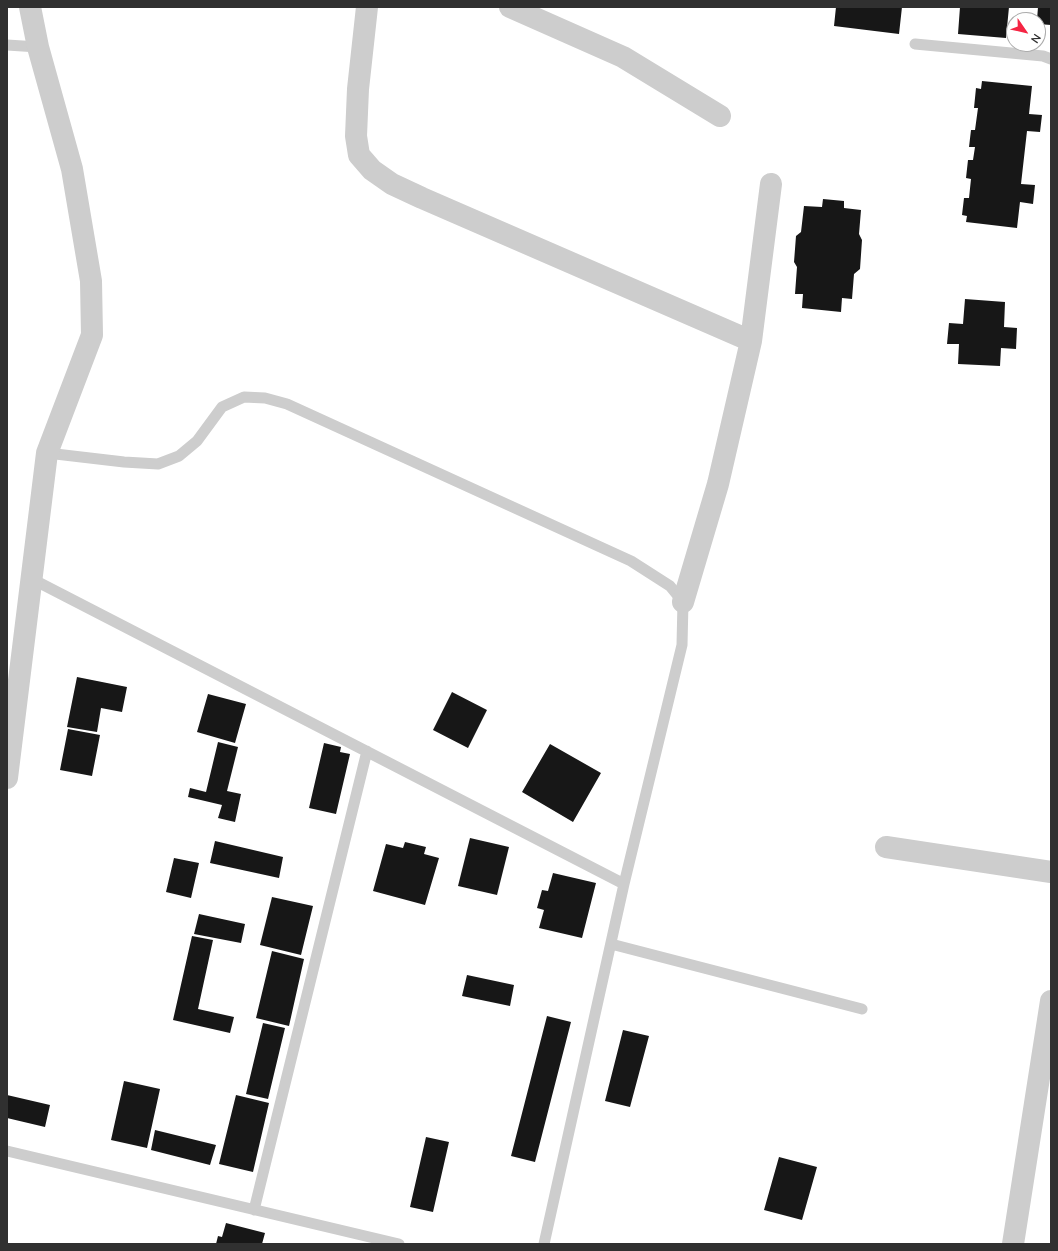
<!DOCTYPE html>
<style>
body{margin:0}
#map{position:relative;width:1058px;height:1251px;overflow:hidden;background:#fff;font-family:"Nunito Sans",sans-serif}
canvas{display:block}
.frame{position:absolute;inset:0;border:8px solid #303030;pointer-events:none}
.north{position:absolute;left:1006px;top:12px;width:40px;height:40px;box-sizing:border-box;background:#fff;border:1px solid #acacac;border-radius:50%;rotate:124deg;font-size:11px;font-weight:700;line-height:16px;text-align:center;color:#303030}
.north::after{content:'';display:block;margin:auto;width:14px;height:18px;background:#f52544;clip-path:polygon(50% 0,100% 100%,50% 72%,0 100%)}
</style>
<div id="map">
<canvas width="1058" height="1251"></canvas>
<div class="frame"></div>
<div class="north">N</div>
</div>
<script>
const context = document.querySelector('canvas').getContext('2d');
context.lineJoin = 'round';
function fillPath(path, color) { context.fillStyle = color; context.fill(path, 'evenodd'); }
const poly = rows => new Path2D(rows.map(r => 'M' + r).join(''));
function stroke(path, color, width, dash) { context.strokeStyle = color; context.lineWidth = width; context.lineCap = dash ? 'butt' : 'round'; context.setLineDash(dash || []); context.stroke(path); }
fillPath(poly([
 [836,7,902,7,899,34,834,26],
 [960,7,1009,7,1006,38,958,34],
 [1038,7,1051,7,1051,25,1038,24,1037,20],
 [982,81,1032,86,1029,114,1042,115,1040,132,1027,131,1021,184,1035,185,1033,204,1020,202,1017,228,966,222,967,216,962,215,964,198,969,198,971,179,966,178,968,160,973,160,975,147,969,147,971,130,975,130,978,108,974,108,976,88,981,89],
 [823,199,844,201,844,208,861,210,859,234,862,240,860,269,854,274,852,299,842,298,841,312,802,308,803,294,795,294,797,267,794,262,796,236,801,232,804,206,822,207],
 [965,299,1005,302,1004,327,1017,328,1016,349,1001,348,1000,366,958,364,959,344,947,344,949,323,963,324],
 [77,677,127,687,122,712,101,708,97,732,67,727],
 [452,692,487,710,468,748,433,730],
 [208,694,246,704,235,743,197,732],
 [68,729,100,735,92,776,60,770],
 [218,742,238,747,227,791,241,794,235,822,218,818,222,805,188,797,190,788,206,792],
 [324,743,341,747,340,752,350,754,336,814,309,808],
 [550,744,601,773,573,822,522,792],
 [470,838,509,847,497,895,458,886],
 [215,841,283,857,279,878,210,863],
 [405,842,426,847,424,854,439,858,425,905,373,891,386,844,403,848],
 [174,858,199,863,191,898,166,892],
 [553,873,596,883,582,938,539,928,544,910,537,908,542,890,548,891],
 [272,897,313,906,301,955,260,945],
 [199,914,245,924,241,943,194,934],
 [192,936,213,940,198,1009,234,1017,230,1033,173,1020],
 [272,951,304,959,289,1026,256,1018],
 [467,975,514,985,510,1006,462,996],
 [547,1016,571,1022,535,1162,511,1156],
 [263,1023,285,1028,268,1099,246,1094],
 [623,1030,649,1036,630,1107,605,1101],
 [124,1081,160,1089,147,1148,111,1140],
 [7,1095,50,1105,45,1127,7,1118],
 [236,1095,269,1103,253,1172,219,1164],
 [155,1130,216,1145,210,1165,151,1150],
 [426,1137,449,1142,433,1212,410,1207],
 [779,1157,817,1167,802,1220,764,1210],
 [226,1223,265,1233,262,1244,216,1244,218,1236,222,1237]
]), '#171717');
stroke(poly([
 [915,44,1043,56,1051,59],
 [7,45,38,47],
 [47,453,124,462,158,464,179,456,197,441,222,407,244,397,265,398,287,404,631,561,670,586,683,602,682,645,624,884,544,1244],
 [32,579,624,884],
 [611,944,862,1009],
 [7,1151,399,1244],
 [254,1210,367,751]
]), '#cdcdcd', 11);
stroke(poly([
 [367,7,358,89,356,136,359,155,372,170,392,184,422,198,751,341],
 [510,7,623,57,720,116],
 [683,602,718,484,751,341,771,184],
 [886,847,1051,872],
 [1013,1244,1051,1001]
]), '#cdcdcd', 22);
stroke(poly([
 [7,778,47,453,92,335,91,281,72,169,38,47,30,7]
]), '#cdcdcd', 22);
</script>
